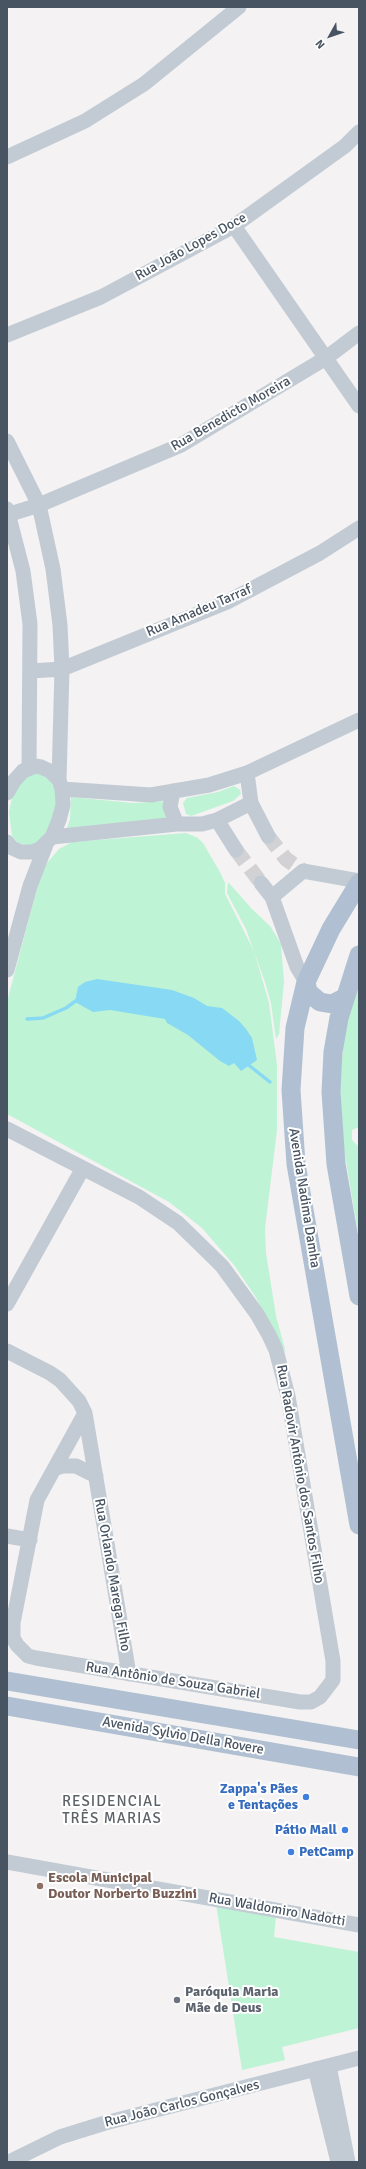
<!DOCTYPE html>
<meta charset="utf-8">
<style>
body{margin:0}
#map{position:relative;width:366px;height:2169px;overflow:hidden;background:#f4f2f2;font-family:Signika,sans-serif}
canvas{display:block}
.frame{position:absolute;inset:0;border:8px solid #485461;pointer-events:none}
.north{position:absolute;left:310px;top:16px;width:40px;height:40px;-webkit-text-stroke:3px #fff;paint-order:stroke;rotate:230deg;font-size:11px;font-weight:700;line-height:16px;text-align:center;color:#485461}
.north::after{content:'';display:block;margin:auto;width:14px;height:18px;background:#485461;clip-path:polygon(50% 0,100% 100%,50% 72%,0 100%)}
</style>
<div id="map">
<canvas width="366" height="2169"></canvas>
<div class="frame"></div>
<div class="north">N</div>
</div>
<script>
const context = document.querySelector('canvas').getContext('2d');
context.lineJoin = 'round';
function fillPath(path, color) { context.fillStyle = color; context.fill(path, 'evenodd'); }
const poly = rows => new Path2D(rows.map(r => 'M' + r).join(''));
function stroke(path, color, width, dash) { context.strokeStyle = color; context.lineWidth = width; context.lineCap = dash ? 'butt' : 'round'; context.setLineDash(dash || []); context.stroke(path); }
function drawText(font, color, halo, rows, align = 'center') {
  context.font = font + ' Signika,sans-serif'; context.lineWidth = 4; context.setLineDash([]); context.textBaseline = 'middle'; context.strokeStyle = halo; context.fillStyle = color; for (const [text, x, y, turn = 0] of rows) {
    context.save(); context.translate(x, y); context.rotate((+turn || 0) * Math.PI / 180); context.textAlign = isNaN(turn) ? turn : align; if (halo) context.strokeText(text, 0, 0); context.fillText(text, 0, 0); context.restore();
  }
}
fillPath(poly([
 [33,774,41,774,50,780,55,789,56,804,49,830,39,842,30,846,18,843,12,836,9,812,12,798,19,786,26,777],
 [234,786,240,790,241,794,233,801,191,816,186,814,183,803,187,798,218,792],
 [71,797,133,803,167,801,169,818,66,831,70,819],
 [186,833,198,838,203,843,221,874,225,883,225,894,254,951,269,1003,277,1065,277,1130,265,1228,266,1253,276,1316,286,1353,255,1296,234,1265,202,1228,169,1202,7,1114,7,1002,41,873,47,863,59,849,72,842],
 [228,882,251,908,270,926,281,944,284,982,279,1034,276,1039,271,1003,265,982,246,929,227,893],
 [359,975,359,1127,352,1130,352,1140,359,1147,359,1239,342,1137,340,1091,344,1031],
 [216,1904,276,1916,274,1937,359,1952,359,2028,282,2047,285,2060,242,2070]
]), '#bef3d5');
fillPath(poly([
 [97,979,172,990,194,998,207,1006,222,1008,239,1021,246,1029,252,1038,257,1060,241,1071,234,1063,229,1066,220,1061,188,1035,167,1023,165,1019,110,1010,93,1012,75,1002,78,987,85,982]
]), '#88d9f3');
stroke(poly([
 [27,1019,43,1018,66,1008,77,1000],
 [246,1063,270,1082]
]), '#88d9f3', 3.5);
stroke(poly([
 [268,836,286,859,303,871],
 [236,850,261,883]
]), '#d2d2d5', 15, [15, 8]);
stroke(poly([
 [7,157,85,121,144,84,239,7],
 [234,226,359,406],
 [7,335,101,297,234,226,345,146,359,132],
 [7,441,39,505,53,569,60,625,62,669,59,780],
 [7,509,23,571,30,624,29,768],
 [7,515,39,505,181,445,326,358,359,333],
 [31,671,62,669,227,602,320,553,359,528],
 [247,773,251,803,268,836],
 [62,789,151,795,209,785,247,773,359,720],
 [173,791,170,807,177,824],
 [7,793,14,781,23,771,35,766,41,767,50,771,59,780,62,789,63,805,59,820,52,837,40,849,31,852,21,852,12,848,7,842],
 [217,820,236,850],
 [52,837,177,824,202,824,217,820,251,803],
 [261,883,272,897],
 [7,970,30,886,47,842],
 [306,982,297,967,272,897,303,871,359,881],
 [7,1129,139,1197,178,1223,222,1266,257,1314,269,1335,276,1350,288,1396,333,1661,333,1680,320,1697,311,1702,300,1702,36,1658,28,1656,17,1645,13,1638,13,1623,37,1500,85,1413],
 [7,1304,83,1168],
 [7,1351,50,1373,60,1380,79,1401,85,1413,129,1674],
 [54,1469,63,1466,76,1466,96,1476],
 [7,1536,30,1540],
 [7,1862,359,1925],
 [329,2066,348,2162],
 [315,2069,338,2162],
 [9,2162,60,2137,105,2123,359,2058]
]), '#c2cbd4', 15);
stroke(poly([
 [359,883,331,929,306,982,295,1028,291,1090,296,1164,359,1525],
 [359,955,339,1018,333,1052,331,1092,336,1164,359,1296],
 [306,982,308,992,320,1002,332,1004,344,998],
 [7,1681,359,1740],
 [7,1706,359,1767]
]), '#b0c0d2', 19);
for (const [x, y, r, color] of [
 [306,1797,4,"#3f7fe0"],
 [345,1830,4,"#3f7fe0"],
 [291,1852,4,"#3f7fe0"],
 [40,1886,4,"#8d6e63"],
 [177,2000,4,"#6b7280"]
]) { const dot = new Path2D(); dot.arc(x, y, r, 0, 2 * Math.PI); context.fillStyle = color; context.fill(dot); stroke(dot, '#fff', 1.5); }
drawText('14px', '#485461', '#fff', [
 ["Rua João Lopes Doce",191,247,-29],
 ["Rua Benedicto Moreira",231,414,-30],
 ["Rua Amadeu Tarraf",199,611,-23],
 ["Avenida Nadima Damha",304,1198,81],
 ["Rua Radovir Antônio dos Santos Filho",300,1474,80],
 ["Rua Orlando Marega Filho",112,1575,80],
 ["Rua Antônio de Souza Gabriel",173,1681,9],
 ["Avenida Sylvio Della Rovere",183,1736,10],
 ["Rua Waldomiro Nadotti",277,1910,10],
 ["Rua João Carlos Gonçalves",182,2104,-14]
]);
drawText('bold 14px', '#366cbe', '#fff', [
 ["Zappa's Pães",298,1789],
 ["e Tentações",298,1805],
 ["Pátio Mall",337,1830],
 ["PetCamp",299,1852,"left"]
], 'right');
drawText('bold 14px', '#785e54', '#fff', [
 ["Escola Municipal",48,1878],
 ["Doutor Norberto Buzzini",48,1894]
], 'left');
drawText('bold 14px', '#5b616d', '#fff', [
 ["Paróquia Maria",185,1992],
 ["Mãe de Deus",185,2008]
], 'left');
context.letterSpacing = '1px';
drawText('15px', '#5d6267', '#fff', [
 ["RESIDENCIAL",112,1802],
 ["TRÊS MARIAS",112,1819]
]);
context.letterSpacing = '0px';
</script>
